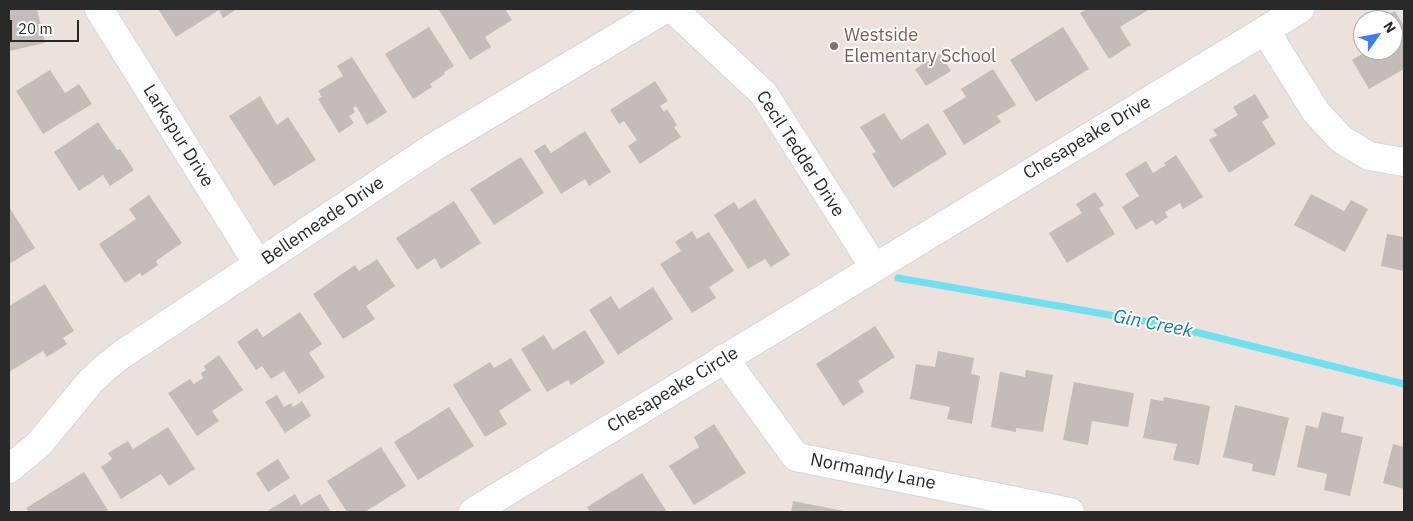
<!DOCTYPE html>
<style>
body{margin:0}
#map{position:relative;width:1413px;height:521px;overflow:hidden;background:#ece2db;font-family:"IBM Plex Sans",sans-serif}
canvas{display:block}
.frame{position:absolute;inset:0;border:10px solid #292929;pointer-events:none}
.north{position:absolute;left:1353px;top:10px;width:50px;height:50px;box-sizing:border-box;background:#fff;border:1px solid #a9a9a9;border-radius:50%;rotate:57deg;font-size:14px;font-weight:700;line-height:20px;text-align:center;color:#292929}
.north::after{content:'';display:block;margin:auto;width:18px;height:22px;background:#3a7dfa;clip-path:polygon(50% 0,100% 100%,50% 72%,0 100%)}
.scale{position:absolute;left:10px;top:20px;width:69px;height:22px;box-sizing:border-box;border:2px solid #292929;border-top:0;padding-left:6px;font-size:15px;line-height:18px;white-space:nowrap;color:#292929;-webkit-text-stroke:4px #fff;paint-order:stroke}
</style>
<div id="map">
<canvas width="1413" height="521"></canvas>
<div class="frame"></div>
<div class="north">N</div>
<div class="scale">20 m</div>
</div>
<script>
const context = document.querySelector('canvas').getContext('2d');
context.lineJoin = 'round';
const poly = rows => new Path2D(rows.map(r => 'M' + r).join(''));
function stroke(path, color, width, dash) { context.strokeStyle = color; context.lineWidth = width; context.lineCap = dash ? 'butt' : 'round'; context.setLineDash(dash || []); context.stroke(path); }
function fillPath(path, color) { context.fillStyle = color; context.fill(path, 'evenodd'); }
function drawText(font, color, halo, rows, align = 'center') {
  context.font = font + ' "IBM Plex Sans",sans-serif'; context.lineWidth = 4; context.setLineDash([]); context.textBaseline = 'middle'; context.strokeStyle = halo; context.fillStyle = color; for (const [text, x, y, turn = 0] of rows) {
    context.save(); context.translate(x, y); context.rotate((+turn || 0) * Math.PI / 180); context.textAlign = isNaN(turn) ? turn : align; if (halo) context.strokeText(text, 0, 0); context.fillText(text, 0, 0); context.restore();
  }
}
stroke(poly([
 [898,278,1167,325,1404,384]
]), '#6de1ef', 7);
fillPath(poly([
 [9,9,37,9,45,43,9,51],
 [158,9,237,9,223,18,219,10,176,37],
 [442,9,505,9,512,20,485,37,491,47,470,60,439,10],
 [1087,9,1150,9,1120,27,1131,45,1109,59,1080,13],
 [1395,11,1404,26,1404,69,1369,89,1352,60,1368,50,1393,50,1393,20,1379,20],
 [429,27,454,66,444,72,445,74,430,84,432,87,413,99,385,54],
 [1063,27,1089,69,1036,102,1010,60],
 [940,54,951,71,926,86,915,69],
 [352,57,387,112,367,125,356,106,353,108,355,112,349,116,354,123,339,133,318,99,322,97,318,91,343,76,337,66],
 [993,69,1016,105,997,116,1001,122,964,145,943,111,966,97,961,89],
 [50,70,65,93,79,84,92,104,43,134,16,91],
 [655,81,668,101,660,106,664,112,667,109,677,125,674,127,681,137,640,164,628,146,637,140,624,121,619,124,610,110],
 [1255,94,1269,117,1262,122,1276,144,1229,173,1209,140,1217,135,1213,130,1238,115,1233,107],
 [260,96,277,125,288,117,316,160,274,186,229,116],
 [884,113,901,140,928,123,947,154,893,188,872,154,876,152,860,127],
 [98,122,117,150,120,149,134,170,110,186,103,175,79,191,54,152],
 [585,131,611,172,589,186,585,179,561,194,534,151,545,144,551,153],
 [1176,155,1203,197,1183,209,1180,203,1165,212,1168,217,1156,225,1152,220,1136,230,1122,207,1139,196,1125,174,1146,161,1153,173,1166,165,1164,163],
 [521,157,544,193,494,225,470,189],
 [1095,192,1104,205,1099,208,1115,234,1067,263,1049,233,1082,213,1076,204],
 [1311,194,1344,211,1351,200,1368,209,1345,252,1294,225],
 [149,195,182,243,156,261,158,265,142,276,140,273,125,283,99,244,136,219,129,209],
 [755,199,790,255,771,267,765,259,748,269,714,215,734,202,739,209],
 [454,201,481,243,441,269,435,258,417,270,396,238],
 [9,207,35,248,9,264],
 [692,231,697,239,709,232,734,271,709,287,716,298,692,313,660,264,681,251,675,242],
 [1387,234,1404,237,1404,271,1381,266],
 [377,259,395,286,366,306,375,319,343,339,313,294,355,265,359,271],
 [45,284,74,331,63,338,67,344,47,357,43,351,9,372,9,306],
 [653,287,673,319,618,355,589,310,611,296,619,309],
 [300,312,322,344,309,353,325,377,299,394,284,371,271,379,262,366,256,370,237,342,257,328,263,337],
 [875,326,895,357,858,381,864,392,843,406,816,364],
 [585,330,605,363,571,385,568,380,547,392,521,349,544,335,553,350],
 [938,351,974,358,971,374,980,376,972,424,947,419,950,407,910,399,916,364,935,367],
 [219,355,243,390,212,411,219,421,197,436,168,393,190,379,194,384,203,378,201,373,206,370,204,366],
 [511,358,531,390,499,411,507,424,485,437,453,385,490,362,494,368],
 [1026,370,1053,375,1043,432,1016,428,1016,432,991,427,1000,372,1025,377],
 [1074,382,1134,393,1128,427,1092,421,1088,445,1063,440],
 [277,395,284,407,291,403,293,407,302,401,311,416,285,433,265,402],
 [1164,397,1210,406,1199,465,1173,460,1177,444,1143,438,1151,399,1163,401],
 [1235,405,1289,418,1275,476,1252,471,1253,464,1223,457],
 [449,407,474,446,418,480,394,442],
 [1322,412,1344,417,1341,432,1363,437,1350,496,1324,490,1327,474,1297,467,1306,425,1318,428],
 [714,424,746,473,694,505,669,466,699,447,694,437],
 [168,427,195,469,169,486,161,474,121,499,101,467,112,459,108,453,128,441,133,449],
 [1393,444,1404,447,1404,489,1383,483],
 [381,447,406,486,365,512,347,512,327,481],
 [278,459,290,478,268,492,256,473],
 [84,472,109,512,29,512,26,508],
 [642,473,667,512,590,512,587,507],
 [295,494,301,505,320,494,331,512,266,512],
 [793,501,844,511,844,512,791,512]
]), '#c4bcb8');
const minor = poly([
 [99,9,258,264],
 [673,9,764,94,874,267],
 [1265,30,1316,112,1341,139,1369,156,1404,162],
 [724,358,796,457,1070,512],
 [9,469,39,444,90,382,105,368,121,355,434,147,665,9],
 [473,512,1300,9]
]);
stroke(minor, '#d0d7e2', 30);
stroke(minor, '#fff', 28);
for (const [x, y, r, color] of [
 [834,46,5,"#8d6e63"]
]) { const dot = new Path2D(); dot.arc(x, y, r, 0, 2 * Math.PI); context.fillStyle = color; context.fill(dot); stroke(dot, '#fff', 2); }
drawText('18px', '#785e54', '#fff', [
 ["Westside",844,36],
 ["Elementary School",844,57]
], 'left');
drawText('18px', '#292929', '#fff', [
 ["Larkspur Drive",178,136,58],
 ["Chesapeake Drive",1087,138,-31],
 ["Cecil Tedder Drive",800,154,57],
 ["Bellemeade Drive",323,221,-34],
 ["Chesapeake Circle",673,390,-31],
 ["Normandy Lane",873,472,11]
]);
drawText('italic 19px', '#0d809a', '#fff', [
 ["Gin Creek",1153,324,11]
]);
</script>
